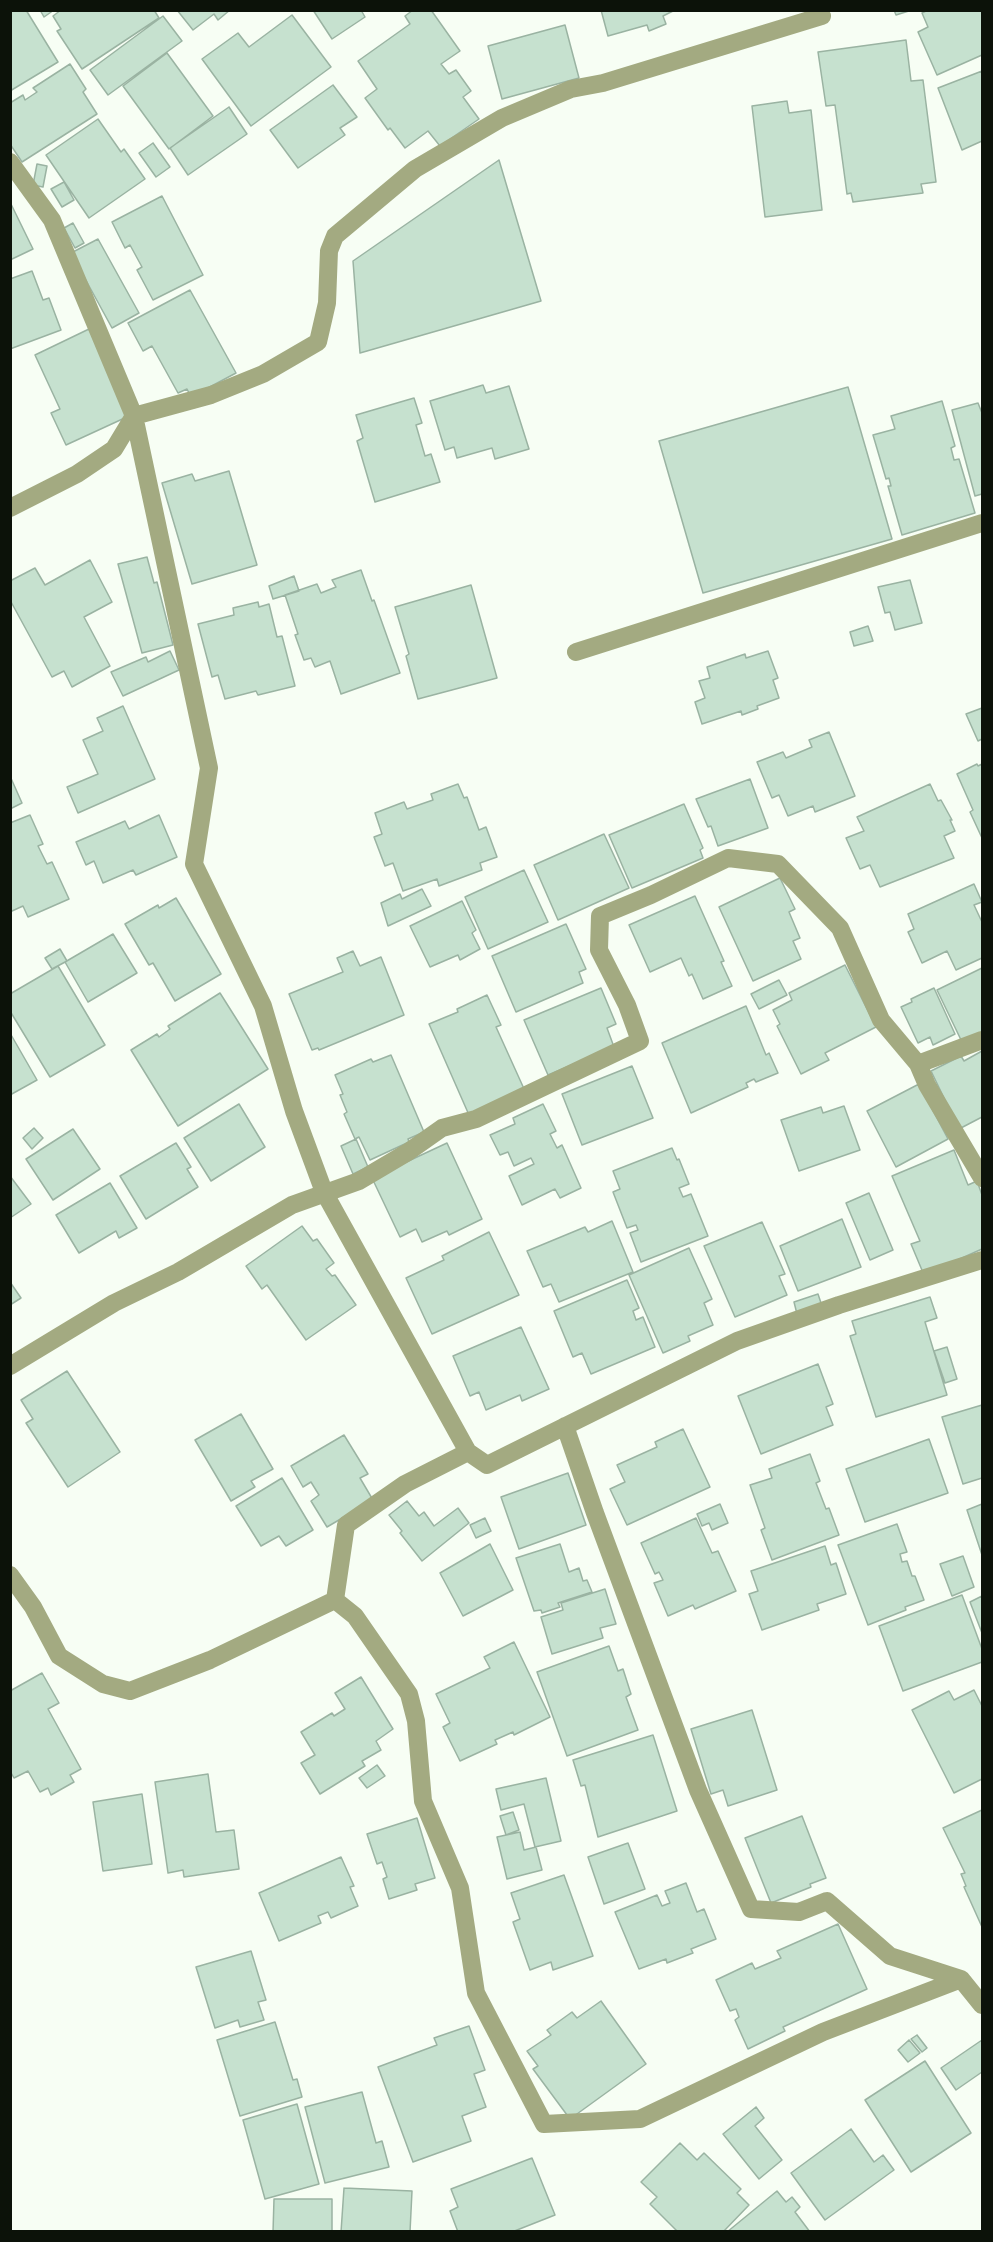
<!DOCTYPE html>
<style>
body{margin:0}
#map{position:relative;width:993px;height:2242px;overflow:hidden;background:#f7fef4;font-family:"Fira Sans Condensed",sans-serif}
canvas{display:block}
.frame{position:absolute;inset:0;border:12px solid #0c1209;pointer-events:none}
</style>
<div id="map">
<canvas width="993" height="2242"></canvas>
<div class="frame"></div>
</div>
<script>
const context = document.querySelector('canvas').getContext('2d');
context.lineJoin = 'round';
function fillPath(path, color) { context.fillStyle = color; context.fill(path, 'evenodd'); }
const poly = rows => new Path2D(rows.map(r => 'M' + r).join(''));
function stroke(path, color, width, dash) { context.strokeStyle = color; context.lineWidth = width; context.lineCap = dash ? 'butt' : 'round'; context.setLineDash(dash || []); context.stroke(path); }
const building = poly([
 [10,10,26,10,58,62,10,91,10,10],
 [40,10,54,10,44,17,40,10],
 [61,10,154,10,159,18,82,69,57,31,61,29,53,16,61,10],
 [177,10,230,10,218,20,214,14,193,30,177,10],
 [313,10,361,10,365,17,332,39,313,10],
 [413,10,431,10,460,51,441,64,449,74,456,70,471,91,463,97,479,119,440,146,428,131,405,148,390,128,388,130,365,98,377,89,358,61,410,24,405,16,413,10],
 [601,10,675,10,663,16,666,24,649,31,647,25,608,36,601,10],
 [894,10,912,10,896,15,894,10],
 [928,10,982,10,982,55,937,75,918,32,928,27,922,13,928,10],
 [292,15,331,67,251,126,202,59,238,33,249,47,292,15],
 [163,16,182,41,108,95,90,70,163,16],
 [565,25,579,78,502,99,488,46,565,25],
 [906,40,911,81,923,80,936,182,921,184,923,193,853,202,851,193,847,194,835,105,826,106,818,52,906,40],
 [167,53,213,116,169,149,123,86,167,53],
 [70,64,86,89,83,92,97,114,22,162,10,144,10,103,23,95,25,100,37,92,33,88,70,64],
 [982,71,982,141,962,150,938,88,982,71],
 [333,85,357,117,340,128,345,135,298,168,270,130,333,85],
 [787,101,789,113,811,110,822,210,765,217,752,106,787,101],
 [229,107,247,134,188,175,170,148,229,107],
 [98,119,121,152,124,149,145,179,89,218,46,155,98,119],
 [153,143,170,167,156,177,139,153,153,143],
 [499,160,541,301,360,353,353,261,499,160],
 [37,164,47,166,43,187,33,185,37,164],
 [64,182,74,200,62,207,51,189,64,182],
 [162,196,203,275,153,300,137,270,142,267,130,245,125,248,112,222,162,196],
 [10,202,33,249,10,260,10,202],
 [73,223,84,243,75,248,64,228,73,223],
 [98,239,139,313,112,328,71,253,98,239],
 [32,271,43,300,49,298,61,330,10,349,10,279,32,271],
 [190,290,236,373,191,397,187,389,178,393,152,346,143,351,128,323,190,290],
 [89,329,129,416,66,445,51,413,60,409,35,355,89,329],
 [483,385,486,393,509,386,529,449,495,459,492,448,457,458,454,447,445,450,430,401,483,385],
 [848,387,892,539,703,593,659,441,848,387],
 [414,398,422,423,416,425,425,456,431,454,440,482,375,502,357,441,363,438,356,415,414,398],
 [942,401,955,446,951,448,954,460,959,459,975,513,902,535,888,486,891,486,889,478,886,479,873,435,895,429,891,416,942,401],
 [978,403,982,413,982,494,975,496,952,410,978,403],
 [229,471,257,565,192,584,162,483,192,474,195,481,229,471],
 [147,557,154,583,157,582,173,645,142,653,118,564,147,557],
 [90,560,112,602,84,617,110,666,72,687,64,671,52,677,10,600,10,581,35,568,45,585,90,560],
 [361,570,372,601,374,600,400,673,341,694,330,661,315,667,311,658,304,660,295,635,298,634,285,595,317,584,321,593,336,587,332,580,361,570],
 [294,576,299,591,273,599,269,586,294,576],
 [910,580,922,623,895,630,890,612,885,613,878,587,910,580],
 [471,585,497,678,418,699,406,656,409,654,395,607,471,585],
 [258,602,259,607,269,604,277,637,282,636,295,686,258,695,256,691,225,699,218,675,212,677,198,624,234,615,233,608,258,602],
 [868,626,873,641,854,646,850,632,868,626],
 [170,651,179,670,123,696,111,672,146,657,148,662,170,651],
 [768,651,778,678,773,680,779,698,757,706,758,709,742,715,741,711,702,724,695,702,705,698,699,681,710,678,707,667,745,654,746,658,768,651],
 [123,706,155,779,78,813,67,787,98,774,83,740,103,731,97,718,123,706],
 [982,708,982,739,978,741,966,714,982,708],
 [829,732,855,796,815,812,813,806,788,816,779,795,772,798,757,762,783,752,786,758,812,747,809,740,829,732],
 [977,764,978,766,982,764,982,838,970,812,973,810,957,774,977,764],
 [10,776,22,803,10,809,10,776],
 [750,779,768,828,718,846,711,826,708,827,696,799,750,779],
 [458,784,464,798,467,797,479,830,486,827,497,857,480,863,482,870,439,886,437,879,403,891,393,863,385,866,374,837,382,834,375,813,404,802,407,809,433,800,431,794,458,784],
 [930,784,938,801,941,800,952,820,950,820,955,831,944,836,954,858,880,887,870,865,860,869,846,838,864,831,857,817,930,784],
 [684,804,703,848,700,850,703,858,632,888,609,835,684,804],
 [30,815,43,844,38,846,47,864,52,862,69,899,28,917,23,906,12,911,10,909,10,823,30,815],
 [159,815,177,857,136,875,133,870,103,883,94,861,86,865,76,842,125,821,129,829,159,815],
 [604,834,629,888,558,920,534,865,604,834],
 [524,870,548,922,488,949,465,897,524,870],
 [780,878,795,909,789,912,800,938,793,941,801,959,753,981,719,907,780,878],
 [974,884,982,902,974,905,982,922,982,958,956,970,947,951,922,963,908,932,914,929,908,914,974,884],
 [422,889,431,906,388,926,381,903,400,894,402,899,422,889],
 [695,896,724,961,721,962,732,986,703,999,692,974,689,976,681,958,650,972,629,925,695,896],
 [176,898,221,974,175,1001,153,963,149,965,125,924,158,905,159,908,176,898],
 [462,901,476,930,472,933,480,949,460,960,458,955,430,967,410,926,462,901],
 [566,924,586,969,579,972,583,983,516,1012,492,956,566,924],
 [113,934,137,973,88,1002,65,962,113,934],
 [60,949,67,961,52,969,45,958,60,949],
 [353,951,360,966,381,957,404,1015,319,1050,318,1048,312,1050,289,994,343,972,337,958,353,951],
 [845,965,876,1027,825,1053,829,1060,801,1074,777,1026,780,1024,773,1010,792,1000,789,993,845,965],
 [58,966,105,1045,50,1077,10,1011,10,994,58,966],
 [982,968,982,1032,962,1042,937,990,982,968],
 [779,980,787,995,759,1009,751,994,779,980],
 [601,988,616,1024,607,1028,614,1047,548,1075,524,1020,601,988],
 [934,988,955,1034,933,1045,930,1037,918,1043,901,1007,912,1002,911,999,934,988],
 [220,993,268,1069,178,1126,131,1050,157,1034,159,1037,170,1029,168,1026,220,993],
 [487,995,501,1025,496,1027,525,1091,469,1115,429,1024,458,1012,457,1009,487,995],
 [746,1006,766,1055,769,1053,778,1073,756,1082,754,1079,746,1083,748,1087,691,1113,662,1043,746,1006],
 [10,1033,37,1080,10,1095,10,1033],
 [982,1051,982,1117,959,1129,931,1071,961,1056,964,1061,982,1051],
 [391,1055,424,1132,408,1139,409,1142,370,1160,359,1137,355,1139,344,1114,347,1112,340,1095,343,1094,335,1075,371,1059,373,1062,391,1055],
 [632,1066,653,1118,582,1145,562,1094,632,1066],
 [919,1084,948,1139,896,1167,867,1111,919,1084],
 [239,1104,265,1147,211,1181,184,1138,239,1104],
 [543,1104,556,1131,550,1134,557,1148,562,1145,581,1188,560,1198,555,1189,522,1205,509,1176,534,1164,531,1158,514,1166,508,1152,500,1155,490,1135,515,1124,513,1118,543,1104],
 [844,1106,860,1150,799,1171,781,1120,821,1107,823,1113,844,1106],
 [34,1128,43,1138,32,1149,23,1138,34,1128],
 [73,1129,100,1169,53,1200,26,1159,73,1129],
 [356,1139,368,1167,353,1174,341,1146,356,1139],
 [176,1143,191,1167,187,1169,198,1187,146,1219,120,1176,176,1143],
 [447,1143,482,1219,449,1235,447,1231,422,1242,416,1229,400,1237,372,1178,447,1143],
 [672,1148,677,1160,679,1159,689,1184,679,1188,683,1197,691,1194,708,1236,641,1262,630,1233,638,1230,636,1225,627,1228,613,1192,620,1189,613,1171,672,1148],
 [954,1150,968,1185,977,1181,982,1195,982,1249,924,1275,911,1244,920,1241,892,1176,954,1150],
 [10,1176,31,1204,10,1218,10,1176],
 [110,1183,137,1228,119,1238,116,1231,79,1253,56,1215,110,1183],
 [869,1193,893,1250,870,1260,846,1203,869,1193],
 [842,1219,861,1267,798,1291,780,1246,842,1219],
 [612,1221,633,1272,559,1302,551,1284,543,1287,527,1251,585,1227,588,1232,612,1221],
 [762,1222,785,1274,779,1276,787,1295,735,1317,704,1246,762,1222],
 [302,1226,313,1241,317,1239,334,1263,326,1269,332,1276,335,1275,356,1305,306,1340,267,1285,262,1289,246,1266,302,1226],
 [489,1232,519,1295,432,1334,406,1278,444,1260,442,1256,489,1232],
 [689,1248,712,1299,704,1303,713,1325,688,1336,690,1341,663,1353,629,1275,689,1248],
 [627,1280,639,1308,633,1311,636,1320,643,1317,655,1347,591,1374,582,1353,573,1357,554,1311,627,1280],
 [10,1282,21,1298,10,1305,10,1282],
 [818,1294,822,1306,797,1314,794,1302,818,1294],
 [930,1297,937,1318,925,1322,947,1395,876,1417,850,1336,856,1334,852,1321,930,1297],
 [521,1327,549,1389,522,1401,520,1395,486,1410,479,1392,470,1396,453,1356,521,1327],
 [947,1347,957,1379,945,1383,934,1351,947,1347],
 [818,1364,833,1404,826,1407,833,1425,761,1454,738,1396,818,1364],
 [67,1371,120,1452,68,1487,26,1423,33,1419,21,1400,67,1371],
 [982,1405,982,1478,963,1484,942,1417,982,1405],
 [241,1414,273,1469,251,1481,255,1487,231,1501,195,1440,241,1414],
 [683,1429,710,1487,627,1525,610,1489,625,1482,617,1465,657,1447,655,1442,683,1429],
 [344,1435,368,1474,360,1478,373,1500,327,1527,311,1501,319,1495,311,1482,303,1487,291,1466,344,1435],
 [929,1439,948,1493,865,1522,846,1469,929,1439],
 [810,1454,820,1481,816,1483,826,1509,829,1508,839,1535,772,1560,761,1530,765,1528,750,1485,772,1478,769,1469,810,1454],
 [568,1473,586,1525,519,1549,501,1497,568,1473],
 [282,1478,313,1530,286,1546,279,1536,261,1546,236,1506,282,1478],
 [407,1501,419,1516,424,1512,434,1526,458,1508,469,1523,422,1561,400,1533,402,1531,389,1515,407,1501],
 [720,1504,728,1523,712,1530,709,1523,702,1526,697,1514,720,1504],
 [982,1504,982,1555,967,1510,982,1504],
 [485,1518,491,1531,476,1538,470,1525,485,1518],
 [696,1518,712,1553,718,1551,736,1591,695,1609,693,1605,668,1616,654,1583,663,1580,659,1572,655,1574,641,1543,696,1518],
 [897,1524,907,1552,900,1554,902,1562,907,1561,912,1576,915,1576,924,1600,905,1607,906,1610,868,1625,838,1545,897,1524],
 [490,1544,513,1590,463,1616,440,1573,490,1544],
 [560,1544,569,1572,579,1568,583,1581,587,1580,592,1592,558,1603,560,1607,542,1613,541,1610,534,1611,516,1558,560,1544],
 [825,1546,831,1565,836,1563,846,1594,817,1604,819,1610,762,1630,749,1594,758,1591,751,1571,825,1546],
 [963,1556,974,1587,952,1596,940,1564,963,1556],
 [605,1589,616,1624,600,1628,603,1638,552,1654,541,1617,563,1610,561,1603,605,1589],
 [962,1595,982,1649,982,1662,903,1691,879,1626,962,1595],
 [982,1596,982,1633,970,1602,982,1596],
 [514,1642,550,1717,514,1735,513,1732,495,1740,497,1744,460,1761,443,1727,450,1723,436,1694,490,1668,484,1657,514,1642],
 [609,1646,618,1671,623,1669,631,1694,626,1697,638,1730,567,1756,537,1672,609,1646],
 [42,1673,59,1703,48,1709,81,1769,70,1775,74,1782,51,1795,48,1788,40,1792,28,1771,14,1778,10,1771,10,1691,42,1673],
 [361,1677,393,1729,376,1741,381,1750,362,1761,365,1766,320,1794,301,1763,315,1755,301,1732,332,1713,334,1716,345,1709,335,1693,361,1677],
 [974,1690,982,1706,982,1779,954,1793,912,1710,949,1691,954,1700,974,1690],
 [752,1710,777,1790,728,1806,723,1790,711,1794,691,1729,752,1710],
 [653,1735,677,1811,598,1837,585,1785,581,1786,573,1760,653,1735],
 [377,1765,385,1776,367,1788,359,1778,377,1765],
 [208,1774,216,1832,234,1830,239,1869,184,1877,183,1870,168,1873,155,1782,208,1774],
 [546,1778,561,1841,535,1847,524,1804,501,1810,496,1789,546,1778],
 [142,1794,152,1864,103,1871,93,1802,142,1794],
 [982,1810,982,1927,964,1887,966,1886,961,1874,965,1873,943,1828,982,1810],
 [513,1812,519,1830,506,1835,500,1816,513,1812],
 [802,1816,826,1878,810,1884,811,1887,771,1903,745,1838,802,1816],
 [417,1818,435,1878,415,1884,417,1890,389,1899,383,1879,387,1877,382,1862,377,1864,367,1834,417,1818],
 [520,1832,524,1850,536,1847,542,1870,507,1879,497,1837,520,1832],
 [628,1843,645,1889,604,1904,588,1857,628,1843],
 [341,1857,354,1886,350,1887,358,1906,331,1918,328,1912,318,1916,321,1923,279,1941,259,1893,341,1857],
 [564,1875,593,1956,553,1970,551,1962,530,1970,513,1922,520,1919,511,1893,564,1875],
 [686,1883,697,1912,704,1909,716,1939,691,1949,693,1953,667,1963,666,1959,639,1969,615,1912,657,1895,662,1906,670,1903,665,1891,686,1883],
 [838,1924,867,1989,783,2027,785,2031,748,2049,735,2020,739,2017,736,2009,730,2011,716,1980,752,1963,755,1969,781,1958,777,1951,838,1924],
 [251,1951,266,2000,258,2002,264,2020,240,2027,238,2020,215,2028,196,1967,251,1951],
 [601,2001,646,2064,570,2119,533,2069,538,2066,527,2051,551,2035,547,2030,572,2012,577,2018,601,2001],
 [275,2022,293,2080,297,2079,302,2097,240,2116,217,2040,275,2022],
 [469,2026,485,2070,474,2074,486,2107,462,2116,471,2141,413,2162,378,2067,437,2045,434,2038,469,2026],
 [917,2035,927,2048,922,2052,911,2039,917,2035],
 [909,2040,920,2053,908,2062,898,2050,909,2040],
 [982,2040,982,2072,956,2090,941,2068,982,2040],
 [925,2061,971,2133,911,2172,865,2100,925,2061],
 [362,2092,376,2143,382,2141,389,2167,325,2183,305,2107,362,2092],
 [297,2104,319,2184,265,2199,243,2120,297,2104],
 [756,2107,764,2118,755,2126,782,2160,759,2179,723,2134,756,2107],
 [851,2129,874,2162,883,2155,894,2170,825,2220,791,2173,851,2129],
 [680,2143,697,2160,704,2153,741,2189,737,2193,749,2205,723,2232,678,2232,650,2204,657,2197,641,2182,680,2143],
 [532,2158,555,2215,512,2232,458,2232,450,2211,458,2207,451,2189,532,2158],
 [344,2188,412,2191,410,2232,341,2232,344,2188],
 [777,2191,786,2202,792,2197,800,2207,795,2212,810,2232,727,2232,777,2191],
 [274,2199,332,2199,332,2232,273,2232,274,2199]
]);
fillPath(building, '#c6e1cf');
stroke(building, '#9ab3a2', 1.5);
stroke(poly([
 [10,162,52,220,134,416,209,768,194,864,263,1006,294,1111,324,1192,468,1452,487,1465,737,1341,839,1305,982,1260],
 [10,508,77,474,114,449,134,416,211,395,263,374,318,342,327,303,329,251,335,236,415,169,502,118,571,89,603,83,822,16],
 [576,652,982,523],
 [918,1064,982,1040],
 [10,1366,114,1303,178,1272,292,1205,359,1181,408,1152,442,1128,476,1119,640,1041,627,1005,599,950,600,916,651,895,728,858,778,864,840,928,881,1020,918,1064,927,1085,982,1178],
 [565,1426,595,1513,698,1790,751,1909,799,1912,827,1901,890,1956,961,1979,982,2005],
 [10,1575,33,1607,59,1656,103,1684,130,1691,210,1660,335,1600,355,1616,409,1694,416,1721,423,1801,460,1888,476,1993,544,2124,640,2119,823,2032,961,1979],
 [335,1600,346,1525,405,1484,468,1452]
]), '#a3aa81', 18);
</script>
